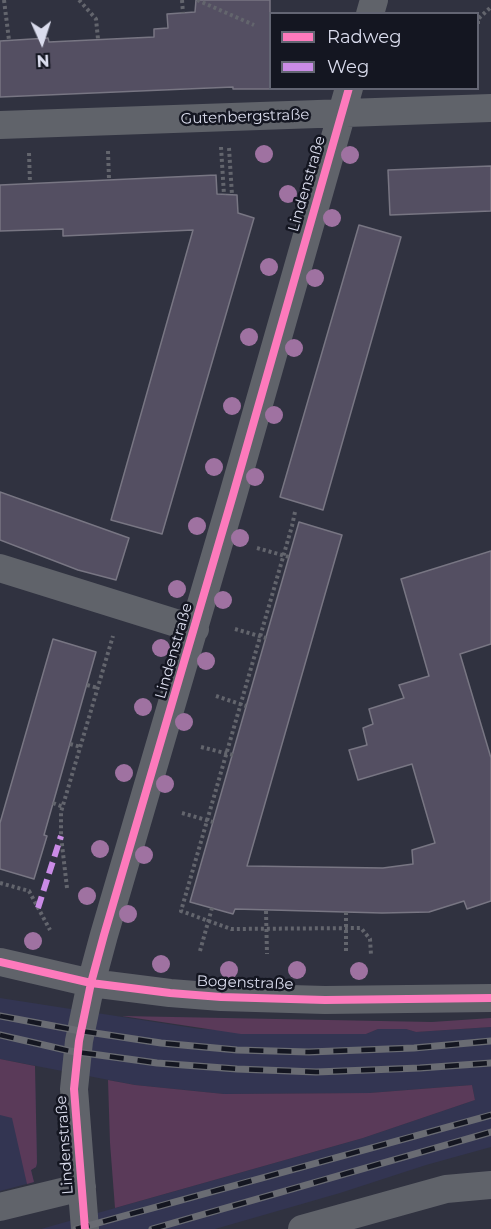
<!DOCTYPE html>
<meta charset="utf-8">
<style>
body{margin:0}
#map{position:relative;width:491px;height:1229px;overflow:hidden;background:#303240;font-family:Montserrat,sans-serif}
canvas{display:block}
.legend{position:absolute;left:269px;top:12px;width:210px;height:78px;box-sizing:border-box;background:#141621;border:2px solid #636573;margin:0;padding:8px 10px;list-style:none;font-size:18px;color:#dadced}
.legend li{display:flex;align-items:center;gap:12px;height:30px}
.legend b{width:30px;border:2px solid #636573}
.north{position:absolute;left:12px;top:12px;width:60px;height:60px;-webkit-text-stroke:4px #141621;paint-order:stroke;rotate:177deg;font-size:16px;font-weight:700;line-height:24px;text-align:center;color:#dadced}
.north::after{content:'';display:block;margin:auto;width:21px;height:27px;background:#dadced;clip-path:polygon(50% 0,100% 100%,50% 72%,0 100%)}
</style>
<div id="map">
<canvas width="491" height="1229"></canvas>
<ul class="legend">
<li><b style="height:8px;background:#fd7abc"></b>Radweg</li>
<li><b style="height:8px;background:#ca8be6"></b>Weg</li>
</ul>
<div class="north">N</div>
</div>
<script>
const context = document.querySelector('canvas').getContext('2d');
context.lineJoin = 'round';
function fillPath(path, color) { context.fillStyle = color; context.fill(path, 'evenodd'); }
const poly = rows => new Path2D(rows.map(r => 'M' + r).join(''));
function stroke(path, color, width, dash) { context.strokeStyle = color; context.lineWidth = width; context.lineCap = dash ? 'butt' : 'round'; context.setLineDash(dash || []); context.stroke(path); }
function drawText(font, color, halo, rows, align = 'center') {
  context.font = font + ' Montserrat,sans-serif'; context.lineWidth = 5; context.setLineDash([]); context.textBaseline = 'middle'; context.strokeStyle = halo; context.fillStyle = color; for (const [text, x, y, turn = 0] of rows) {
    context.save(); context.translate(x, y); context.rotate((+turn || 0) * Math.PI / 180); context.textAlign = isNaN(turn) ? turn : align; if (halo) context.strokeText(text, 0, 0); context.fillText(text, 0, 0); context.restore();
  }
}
fillPath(poly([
 [0,998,200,1029,366,1034,378,1029,406,1029,416,1032,491,1027,491,1147,426,1165,340,1193,215,1229,41,1229,363,1138,475,1100,472,1085,369,1093,224,1094,135,1085,0,1059],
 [0,1072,35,1079,37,1163,36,1167,31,1170,34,1182,0,1191]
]), '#333552');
fillPath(poly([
 [122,1016,432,1022,491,1018,491,1027,416,1032,406,1029,378,1029,366,1034,241,1034],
 [0,1059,35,1066,37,1163,36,1167,31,1170,34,1182,27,1184,12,1118,0,1115],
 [108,1080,135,1085,224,1094,369,1093,472,1085,475,1100,363,1138,115,1208,110,1143]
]), '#5a3a59');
const building = poly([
 [196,0,270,0,270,89,233,89,233,87,0,97,0,41,48,38,49,42,154,37,154,29,168,28,167,14,195,12,196,0],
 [491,166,491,211,390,215,388,170,491,166],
 [216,175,217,194,237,195,238,213,254,218,162,534,111,520,193,230,63,236,63,229,0,231,0,185,216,175],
 [359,225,401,237,323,510,280,497,359,225],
 [0,492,129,538,116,580,78,570,0,540,0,492],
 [299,522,342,535,247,866,383,868,413,864,412,850,435,843,412,764,358,780,349,750,367,745,363,728,373,724,369,709,404,698,399,685,429,676,401,579,491,551,491,644,460,654,491,758,491,901,467,909,464,901,429,912,382,913,235,909,233,914,190,902,299,522],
 [53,639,96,652,44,835,47,836,34,879,0,869,0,823,53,639]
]);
fillPath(building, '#544f62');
stroke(building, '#787683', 1.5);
stroke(poly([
 [4,0,9,40],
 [79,0,96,19,98,39],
 [182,0,183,13],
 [197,0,254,25],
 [478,24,478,19,491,7],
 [221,147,224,195],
 [229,148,232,195],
 [108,151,109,179],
 [29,153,30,183],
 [295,512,292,526,181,911,231,929,361,928,370,939,371,955],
 [257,548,289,557],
 [235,629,266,638],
 [87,685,98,688],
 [216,696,246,706],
 [70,744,81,747],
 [201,747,233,755],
 [53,803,63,807],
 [182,813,213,822],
 [0,883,29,891,50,930],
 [67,888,61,836,61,812,113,636],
 [266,911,267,954],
 [346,912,346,954],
 [200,951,212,908]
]), '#63656d', 4, [3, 3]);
stroke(poly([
 [370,14,374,0],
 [0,125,491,108],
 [0,568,195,629],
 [0,962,91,983,170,993,221,997,325,1000,491,998],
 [0,1207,82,1187],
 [85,1229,74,1089,79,1041,91,983,104,935,233,495,349,88],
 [302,1229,446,1189,491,1185]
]), '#60636a', 28);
const rail = poly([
 [0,1016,75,1030,161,1043,237,1050,309,1052,414,1048,491,1041],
 [0,1035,70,1051,157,1063,237,1069,316,1072,420,1068,491,1063],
 [76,1229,491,1115],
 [152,1229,491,1132]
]);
stroke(rail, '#6a6c73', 7);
stroke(rail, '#141621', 4.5, [14]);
stroke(poly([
 [38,908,61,836]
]), '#ca8be6', 6, [12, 6]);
stroke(poly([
 [0,962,91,983,170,993,221,997,325,1000,491,998],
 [85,1229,74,1089,79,1041,91,983,104,935,233,495,349,88]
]), '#fd7abc', 8);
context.fillStyle = '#9f72a1';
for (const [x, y] of [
 [264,154],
 [350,155],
 [288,194],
 [332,218],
 [269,267],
 [315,278],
 [249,337],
 [294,348],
 [232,406],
 [274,415],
 [214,467],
 [255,477],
 [197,526],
 [240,538],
 [177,589],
 [223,600],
 [161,648],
 [206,661],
 [143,707],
 [184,722],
 [124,773],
 [165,784],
 [100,849],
 [144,855],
 [87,896],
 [128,914],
 [33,941],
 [161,964],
 [229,970],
 [297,970],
 [359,971]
]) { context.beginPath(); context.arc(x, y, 9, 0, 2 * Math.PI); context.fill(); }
drawText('15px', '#dadced', '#141621', [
 ["Gutenbergstraße",245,117,-2],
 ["Lindenstraße",307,184,-74],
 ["Lindenstraße",174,651,-74],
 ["Bogenstraße",245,983,2],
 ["Lindenstraße",65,1145,-94]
]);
</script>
